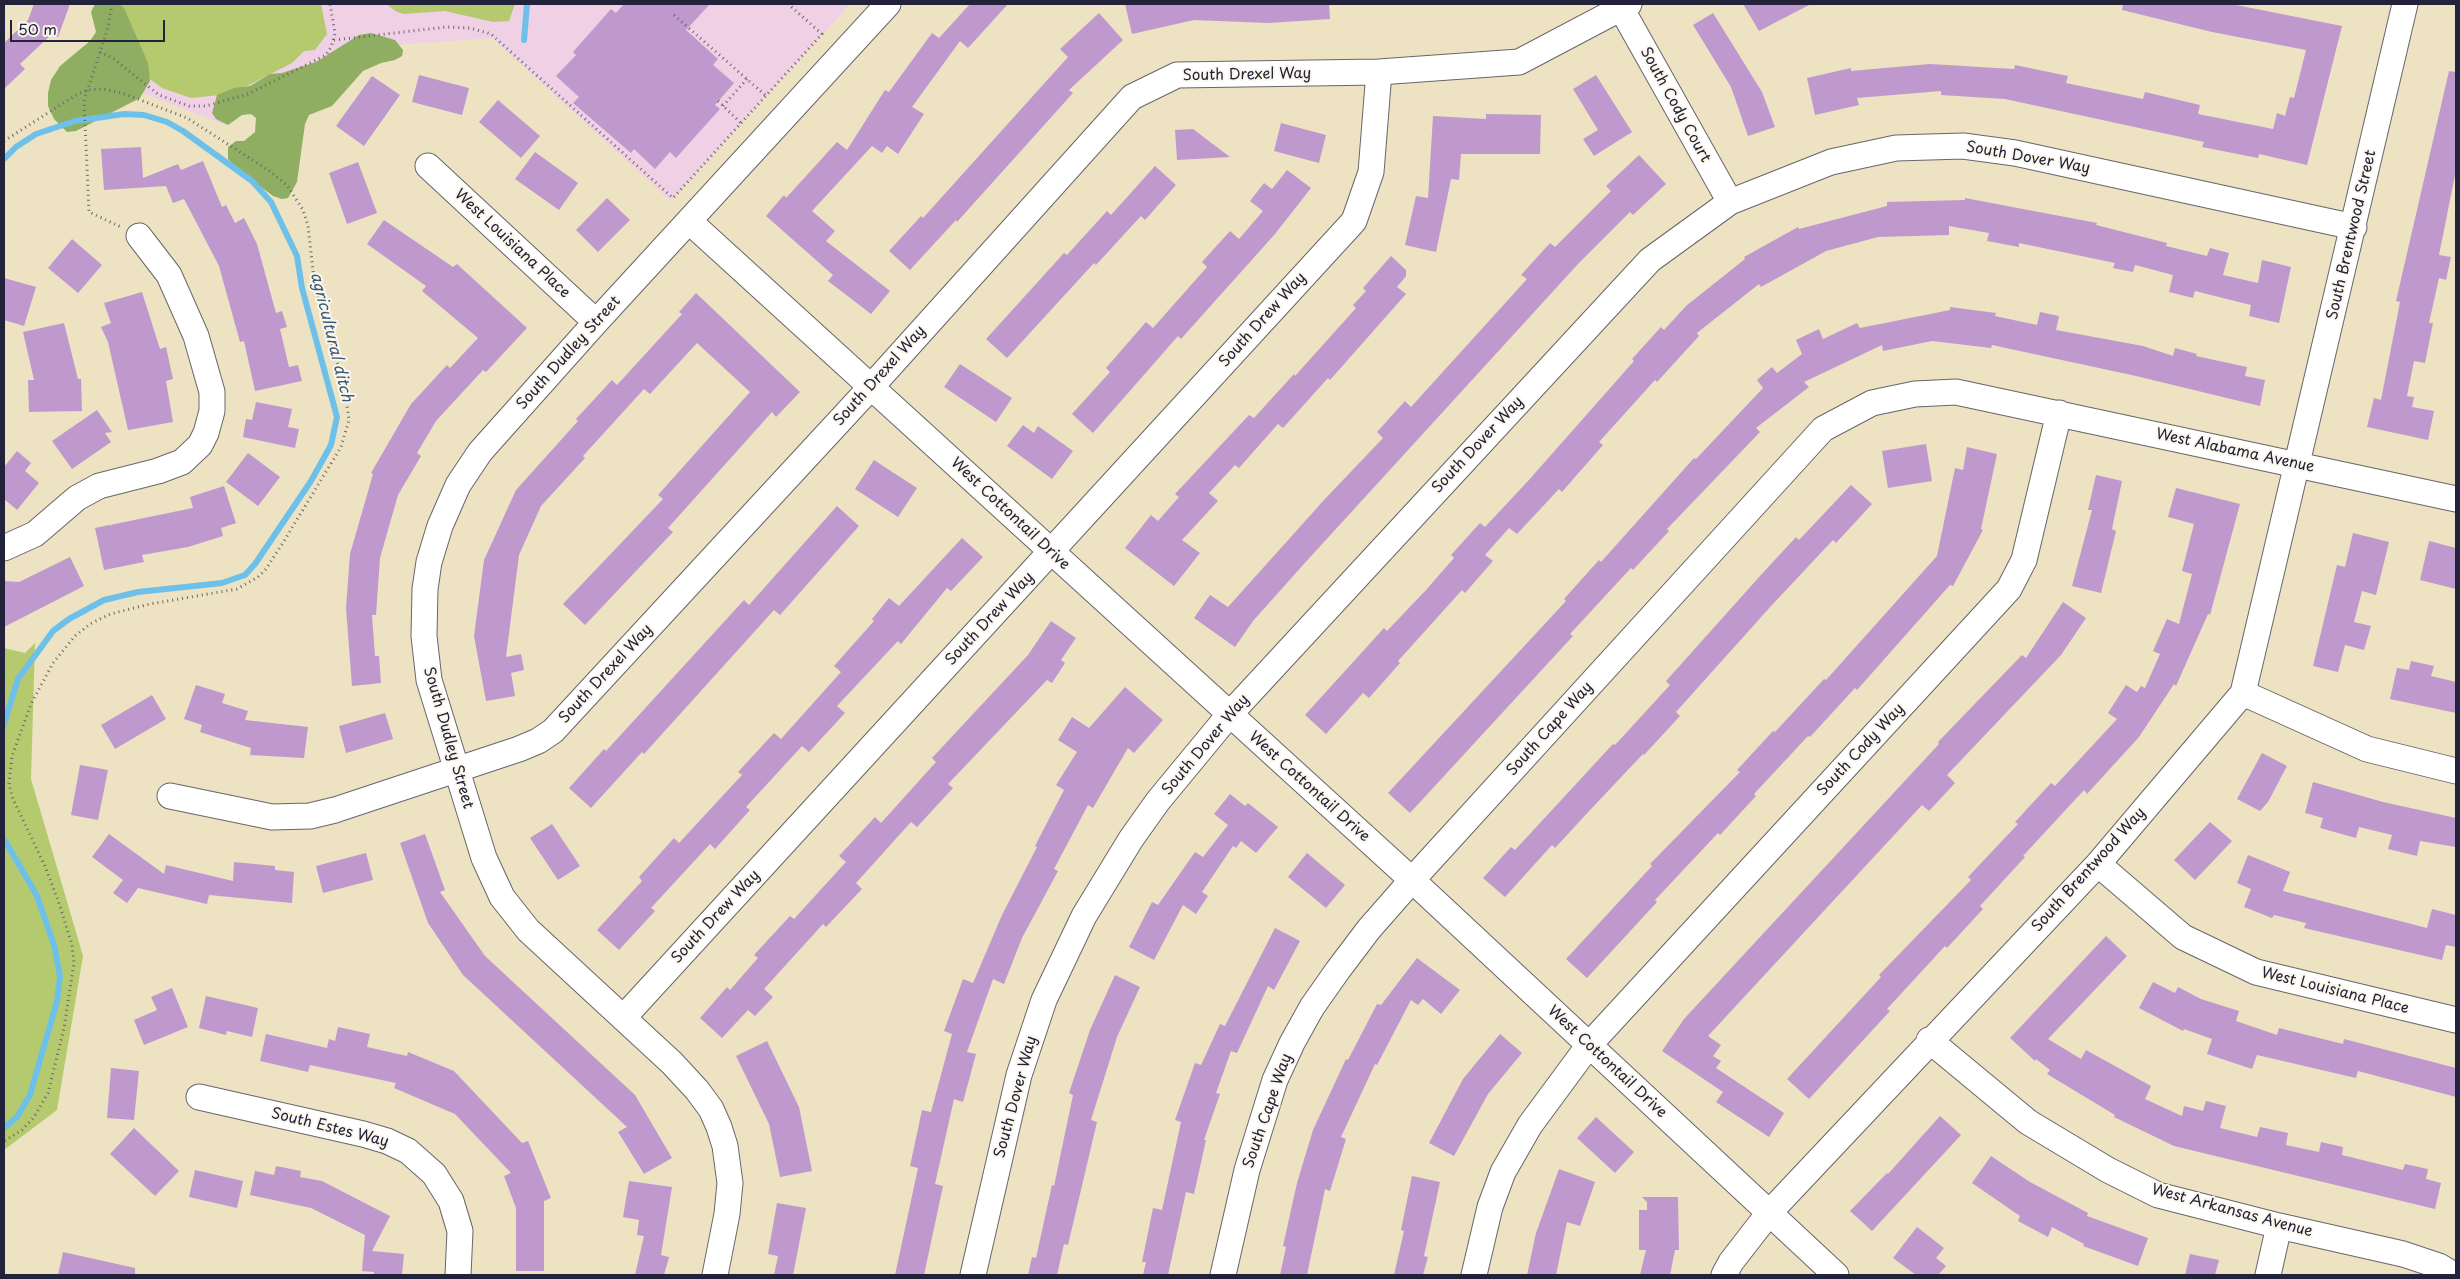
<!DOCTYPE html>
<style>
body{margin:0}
#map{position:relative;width:2460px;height:1279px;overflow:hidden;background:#ede2c2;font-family:"Playpen Sans",sans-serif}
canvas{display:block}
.frame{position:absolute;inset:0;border:5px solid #22223b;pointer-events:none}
.scale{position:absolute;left:10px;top:20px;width:155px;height:22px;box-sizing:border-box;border:2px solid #22223b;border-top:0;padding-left:6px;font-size:15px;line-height:18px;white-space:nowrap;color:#22223b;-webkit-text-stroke:4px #fbf7ec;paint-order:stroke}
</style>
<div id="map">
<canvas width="2460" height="1279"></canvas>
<div class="frame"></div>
<div class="scale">50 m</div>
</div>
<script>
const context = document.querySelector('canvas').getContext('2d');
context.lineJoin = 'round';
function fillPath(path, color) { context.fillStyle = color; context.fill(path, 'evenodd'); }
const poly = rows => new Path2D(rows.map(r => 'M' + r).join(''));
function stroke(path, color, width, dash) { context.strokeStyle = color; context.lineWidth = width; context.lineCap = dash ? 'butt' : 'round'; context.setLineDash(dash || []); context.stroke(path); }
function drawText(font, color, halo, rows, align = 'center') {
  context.font = font + ' "Playpen Sans",sans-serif'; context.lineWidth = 4; context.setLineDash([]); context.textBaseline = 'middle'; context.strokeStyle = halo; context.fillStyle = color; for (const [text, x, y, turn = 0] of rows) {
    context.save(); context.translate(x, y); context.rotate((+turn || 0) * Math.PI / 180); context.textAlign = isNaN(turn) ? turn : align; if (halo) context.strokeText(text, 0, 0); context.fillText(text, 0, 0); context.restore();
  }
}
fillPath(poly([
 [102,4,850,4,671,201,492,38,349,48,223,124,101,77,90,48,99,26]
]), '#efd0e5');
fillPath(poly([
 [120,4,321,4,327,34,315,50,304,51,292,63,245,87,220,95,191,98,162,88,142,73],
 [386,4,515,4,509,21,493,22,445,11,404,14,397,12],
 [35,643,31,779,83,956,57,1110,4,1150,4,648,25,653]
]), '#b5ca6f');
fillPath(poly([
 [95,4,119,4,124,8,148,63,150,81,140,98,76,131,67,132,54,119,48,106,48,93,51,80,60,66,90,41,96,32,91,12],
 [371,33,395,40,403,50,402,56,395,60,381,63,363,71,332,106,309,115,305,124,297,182,288,198,282,199,273,196,237,169,228,159,228,147,236,141,244,141,255,132,256,118,251,114,242,115,228,125,216,119,212,113,217,95,234,88,250,86,270,74,282,73,316,62,359,35]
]), '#90ae62');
stroke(poly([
 [524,40,527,4],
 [4,159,16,147,36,134,75,121,124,114,144,115,167,122,183,131,252,181,271,202,297,256,302,288,337,417,331,445,311,481,255,564,245,575,222,583,138,592,104,600,69,619,53,631,18,679,4,724],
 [4,839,37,896,54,945,60,976,57,1001,30,1095,17,1117,4,1128]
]), '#6dc0e9', 6);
fillPath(poly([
 [34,4,70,4,58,37,51,35,20,64,25,69,4,89,4,43,28,20],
 [624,4,710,4,686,30,718,59,713,65,734,83,715,105,720,109,676,158,670,152,655,169,634,149,631,153,573,103,579,97,556,76,576,55,573,52,611,9,616,13],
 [970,4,1008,4,968,48,960,41,912,107,924,114,898,154,887,146,882,153,872,146,812,211,835,231,826,241,890,291,871,314,828,281,833,275,766,216,784,195,786,198,837,142,847,150,885,90,889,92,932,33,939,38],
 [1125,4,1329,4,1330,19,1268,23,1194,20,1132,34],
 [1743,4,1811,4,1759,31],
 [2123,4,2231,4,2342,26,2307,165,2259,154,2258,158,2202,147,2204,142,2005,99,1941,95,1941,91,1857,98,1859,105,1815,115,1807,78,1851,68,1851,71,1930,64,2014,69,2015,65,2068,76,2066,83,2143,99,2145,92,2200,105,2198,114,2273,129,2277,113,2285,116,2290,97,2294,98,2306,50,2212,32,2122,10],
 [1099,13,1123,40,1069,90,1073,93,957,222,956,220,910,270,889,251,921,216,923,218,1068,57,1060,49],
 [1713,13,1762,92,1775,127,1748,136,1731,87,1693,25],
 [2449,71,2456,72,2456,170,2439,255,2451,257,2446,280,2439,278,2429,323,2433,323,2425,363,2414,361,2407,396,2414,397,2412,407,2434,411,2428,440,2367,427,2374,398,2381,400,2400,302,2396,301],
 [419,75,469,88,462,115,412,102],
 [1596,75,1632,132,1594,156,1583,139,1598,130,1573,89],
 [372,76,400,95,364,146,336,126],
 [498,100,540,136,521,158,479,122],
 [1486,114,1541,115,1540,154,1461,154,1459,180,1451,179,1436,252,1405,245,1416,196,1428,198,1433,116,1486,119],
 [1281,123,1326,135,1319,163,1274,151],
 [1193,129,1230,157,1177,160,1175,130],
 [141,147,143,178,178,164,181,170,203,161,222,207,226,205,235,223,244,218,257,244,276,313,282,311,287,327,280,329,289,367,298,365,302,381,255,391,244,341,240,342,219,266,184,199,173,203,166,186,104,190,101,149],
 [535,152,578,183,559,210,515,179],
 [1639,155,1666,184,1633,215,1630,212,1578,264,1303,565,1253,621,1235,647,1194,618,1210,595,1228,607,1324,500,1383,438,1377,432,1405,401,1411,407,1527,279,1521,275,1550,243,1555,247,1611,191,1606,186],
 [358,162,377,213,347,224,329,173],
 [1155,166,1176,185,1145,220,1141,216,1096,265,1094,263,1007,358,986,339,1064,253,1067,255,1107,211,1111,215],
 [1287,170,1311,188,1275,234,1181,339,1178,336,1093,433,1072,414,1110,372,1106,368,1146,322,1153,328,1207,267,1202,262,1230,231,1239,239,1263,211,1250,201,1264,183,1272,189],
 [607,198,630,220,598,252,576,230],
 [1965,198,2097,223,2096,225,2167,243,2166,246,2207,256,2210,248,2229,253,2223,275,2258,283,2262,260,2291,267,2279,323,2249,316,2251,305,2195,291,2193,298,2169,292,2173,275,2135,265,2133,272,2113,268,2115,263,2019,243,2019,247,1987,241,1989,233,1949,226,1949,235,1878,237,1826,251,1761,287,1759,284,1697,333,1699,336,1657,382,1655,380,1599,442,1603,445,1562,492,1559,489,1517,534,1509,528,1485,555,1493,561,1465,593,1462,590,1398,661,1400,663,1369,698,1363,693,1326,734,1305,715,1384,628,1387,631,1426,590,1454,558,1451,555,1480,523,1485,527,1528,481,1634,361,1632,359,1661,327,1664,330,1686,306,1745,259,1744,257,1798,227,1799,229,1887,206,1887,202,1965,200],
 [384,220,453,267,457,264,527,328,486,372,483,370,436,421,417,453,421,456,398,495,380,558,376,615,372,615,375,656,379,656,381,683,352,686,346,608,350,554,373,474,371,473,411,404,447,365,450,368,478,338,422,291,426,286,367,244],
 [72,239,102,265,78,293,48,268],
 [1391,256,1406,270,1406,276,1397,287,1406,294,1330,380,1328,378,1283,428,1278,424,1239,468,1235,465,1209,493,1218,501,1182,540,1200,553,1174,586,1125,548,1151,515,1158,521,1179,497,1175,494,1249,415,1254,418,1294,374,1295,376,1356,308,1353,305,1366,291,1363,288],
 [4,278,36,287,24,326,4,320],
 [142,292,160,349,166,347,173,379,166,381,173,422,128,430,108,342,101,327,111,323,104,303],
 [696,293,800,392,776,417,772,412,668,528,673,532,585,625,563,604,663,499,658,495,750,392,697,343,650,394,644,389,583,456,585,458,541,506,519,555,506,657,521,654,524,670,511,673,515,696,486,701,474,636,484,560,516,490,578,421,576,419,612,380,617,385,682,314,679,312],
 [1950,307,1996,313,1995,316,2037,325,2040,312,2059,316,2056,330,2143,346,2173,356,2175,348,2197,354,2196,356,2247,367,2245,376,2265,380,2260,406,2136,376,1992,345,1991,348,1932,341,1883,351,1882,345,1804,382,1809,387,1756,428,1760,432,1667,529,1669,531,1633,570,1631,568,1570,634,1573,636,1410,813,1388,793,1566,601,1564,599,1599,560,1601,562,1694,458,1696,459,1763,388,1757,380,1772,367,1777,373,1802,354,1796,340,1819,329,1823,339,1857,323,1860,328,1950,310],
 [64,323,78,379,81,379,82,411,29,412,28,380,34,380,23,332],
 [960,364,1012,398,996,422,944,387],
 [256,402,292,409,288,427,299,429,295,448,243,437,246,419,252,420],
 [97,410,112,432,105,433,111,442,72,469,52,441],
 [1023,425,1034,433,1038,426,1073,451,1052,479,1007,446],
 [1926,444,1932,481,1888,488,1882,451],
 [1967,447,1997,454,1981,529,1983,530,1953,586,1950,585,1857,690,1855,688,1810,737,1808,736,1754,794,1756,796,1720,835,1718,833,1655,900,1657,902,1587,978,1566,959,1652,866,1650,864,1740,772,1737,770,1773,731,1775,732,1824,679,1826,680,1937,556,1955,468,1963,470],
 [17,451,31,463,25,471,39,483,17,510,4,499,4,467],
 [248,453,280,477,258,506,226,482],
 [874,460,917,488,898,517,855,489],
 [2096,475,2122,481,2112,529,2116,531,2101,593,2072,586,2092,510,2088,510],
 [1851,485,1872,504,1836,543,1833,540,1771,606,1676,712,1680,716,1644,755,1643,754,1591,809,1555,848,1552,845,1505,897,1483,878,1511,847,1515,850,1613,744,1615,745,1670,685,1666,681,1760,576,1796,537,1799,540],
 [224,486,236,523,221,528,223,536,188,547,142,555,144,562,104,570,95,528,109,525,112,527,110,525,193,508,190,497],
 [2176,488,2240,504,2210,615,2208,614,2176,686,2174,684,2139,737,2087,794,2084,790,2023,856,2025,857,1980,906,1983,909,1947,948,1945,946,1887,1009,1890,1011,1809,1099,1787,1079,1881,977,1879,975,1971,880,1968,877,2018,824,2015,822,2051,783,2055,786,2117,719,2108,713,2126,685,2137,692,2141,686,2145,688,2160,654,2153,651,2167,619,2179,624,2192,574,2182,571,2194,524,2168,517],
 [837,506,859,526,780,615,774,610,644,754,642,752,591,808,569,788,604,749,606,751,744,600,749,605],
 [2353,533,2389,542,2376,595,2362,591,2354,622,2371,626,2364,650,2345,645,2338,672,2313,666,2337,565,2345,567],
 [962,538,983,557,951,591,947,588,901,644,898,641,837,706,845,713,809,752,802,746,746,807,750,810,715,849,710,844,651,908,655,911,619,950,597,930,642,881,639,877,674,838,679,843,742,775,738,772,774,733,781,739,841,672,834,666,874,621,872,619,889,598,899,606],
 [2429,541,2456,548,2456,589,2420,580],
 [70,557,84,586,4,627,4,581,19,582],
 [2063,602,2086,618,2061,655,1947,775,1955,783,1929,811,1922,805,1708,1036,1721,1045,1713,1056,1721,1061,1716,1068,1784,1113,1769,1137,1716,1102,1723,1092,1662,1051,1684,1019,1939,744,1938,742,2022,655,2026,658],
 [1051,621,1076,638,1061,660,1065,663,1052,683,1047,680,948,784,953,788,917,827,911,822,856,883,862,889,826,927,823,924,764,989,773,997,755,1016,748,1010,722,1038,700,1018,727,987,730,990,758,958,754,955,790,916,794,919,846,862,839,856,875,817,881,823,936,762,932,758,1028,655],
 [2411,661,2434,666,2431,676,2456,682,2456,713,2390,699,2397,668,2409,670],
 [196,685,225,694,222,703,248,711,245,720,308,727,304,758,250,755,251,748,200,732,202,725,184,719],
 [1125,687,1163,720,1134,753,1128,748,1093,808,1088,805,1054,869,1058,871,1022,938,1004,984,993,979,967,1052,976,1054,963,1102,954,1099,935,1184,943,1186,924,1275,895,1275,918,1168,910,1166,922,1110,931,1112,952,1034,944,1031,963,979,973,983,1002,915,1037,847,1035,846,1064,790,1056,785,1077,752,1058,740,1072,717,1089,728],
 [152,695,166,719,115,749,101,725],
 [385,713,393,739,346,753,339,726],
 [2262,753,2287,766,2268,802,2260,811,2237,799],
 [80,765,108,770,98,820,71,815],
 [2313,782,2383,802,2456,818,2456,847,2420,841,2417,856,2388,849,2392,835,2359,827,2356,838,2320,828,2323,818,2305,813],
 [1230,794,1245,806,1248,803,1278,827,1256,853,1241,841,1236,848,1233,846,1202,892,1208,896,1196,914,1183,905,1154,960,1129,947,1152,902,1158,905,1195,852,1203,857,1228,825,1214,814],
 [2210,822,2232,841,2195,880,2174,860],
 [552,824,580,866,558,880,530,838],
 [109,834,164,874,166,865,233,881,234,862,275,866,275,870,294,872,292,903,209,895,207,904,138,888,127,903,113,893,123,880,92,857],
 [425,834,445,890,440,892,485,956,635,1095,672,1158,644,1174,618,1132,627,1127,463,975,428,923,400,843],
 [366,853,373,880,323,893,316,866],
 [1307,853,1345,885,1326,908,1288,877],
 [2248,855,2290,872,2283,891,2427,928,2432,909,2456,915,2456,947,2446,945,2442,960,2304,928,2306,923,2274,915,2272,918,2244,907,2251,889,2237,883],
 [1275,928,1300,941,1274,990,1268,986,1237,1053,1231,1051,1216,1093,1220,1094,1204,1140,1206,1140,1194,1194,1186,1192,1168,1275,1143,1275,1146,1262,1142,1262,1153,1208,1162,1210,1181,1122,1175,1120,1195,1063,1201,1065,1220,1024,1225,1026],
 [2106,936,2127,956,2048,1039,2081,1059,2086,1050,2151,1086,2145,1099,2182,1116,2184,1106,2203,1111,2206,1101,2226,1106,2220,1128,2257,1137,2260,1127,2288,1133,2286,1145,2319,1152,2321,1142,2343,1147,2342,1155,2403,1170,2405,1164,2428,1169,2426,1179,2441,1183,2435,1209,2174,1146,2114,1117,2115,1115,2047,1074,2050,1070,2036,1059,2035,1061,2010,1038],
 [1417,958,1460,990,1441,1014,1423,999,1418,1005,1411,1000,1377,1065,1375,1064,1341,1137,1346,1139,1330,1191,1325,1189,1307,1275,1280,1275,1286,1247,1283,1246,1297,1183,1313,1130,1346,1059,1348,1060,1377,1004,1381,1005],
 [1115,975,1140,987,1117,1037,1091,1120,1097,1122,1068,1245,1064,1244,1057,1275,1028,1275,1032,1257,1036,1258,1052,1185,1054,1186,1073,1095,1069,1093,1090,1030],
 [2153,982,2175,993,2178,987,2201,999,2239,1011,2236,1021,2277,1035,2279,1028,2343,1044,2344,1039,2456,1068,2456,1097,2358,1071,2356,1078,2257,1055,2252,1069,2207,1054,2212,1039,2184,1029,2183,1031,2139,1008],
 [172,988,188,1027,144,1045,134,1020,157,1010,151,997],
 [206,996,258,1008,252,1037,227,1031,226,1035,199,1028],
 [338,1027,370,1034,367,1047,407,1056,408,1052,454,1071,522,1143,528,1141,551,1198,544,1201,544,1271,516,1271,516,1208,504,1176,511,1173,455,1114,394,1088,396,1083,310,1065,308,1072,260,1061,266,1034,327,1048,329,1039,335,1041],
 [1500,1034,1522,1053,1488,1094,1454,1156,1429,1143,1463,1079],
 [767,1041,799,1107,812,1171,780,1177,769,1124,736,1056],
 [111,1068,139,1071,134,1120,107,1118],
 [1940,1116,1961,1135,1872,1231,1850,1211,1887,1173,1888,1174],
 [1596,1117,1634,1152,1615,1173,1577,1138],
 [134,1128,179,1171,155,1196,110,1154],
 [1991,1156,2030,1182,2088,1213,2087,1216,2148,1238,2138,1266,2083,1246,2084,1244,2052,1227,2048,1237,2018,1221,2020,1216,1972,1183],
 [276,1166,301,1171,300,1177,322,1181,390,1216,372,1251,404,1254,402,1275,374,1275,374,1272,362,1271,365,1235,311,1208,250,1195,255,1171,274,1175],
 [1559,1169,1595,1182,1580,1226,1567,1222,1556,1275,1527,1275,1536,1233],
 [195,1170,243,1181,237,1208,189,1197],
 [1412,1176,1440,1182,1424,1256,1428,1257,1423,1275,1394,1275,1404,1231,1401,1230],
 [629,1181,672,1187,661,1255,669,1257,664,1275,635,1275,644,1236,637,1235,639,1220,623,1217],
 [1642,1197,1678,1197,1679,1250,1675,1250,1670,1275,1640,1275,1646,1250,1639,1250,1639,1210,1647,1210,1647,1202],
 [777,1203,806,1208,793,1275,774,1275,778,1256,768,1254],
 [1917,1227,1944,1248,1936,1258,1946,1266,1938,1275,1916,1275,1893,1258],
 [63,1252,135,1268,135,1275,58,1275],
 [2190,1254,2219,1260,2215,1275,2185,1275]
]), '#bf99ce');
const minor = poly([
 [1621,8,1730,202],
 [428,166,596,322],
 [690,222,1412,880,1836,1275],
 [4,548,35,534,77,498,99,486,158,471,182,462,200,445,206,433,212,411,212,392,196,336,169,275,139,236],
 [2243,693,2367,749,2456,771],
 [170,796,272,817,310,816,335,810,519,749,538,741,553,731,871,387,1132,97,1177,75,1379,72,1519,62,1629,4],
 [2098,864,2183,937,2256,972,2456,1020],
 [623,1018,1354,221,1371,172,1379,72],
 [1929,1040,2028,1122,2108,1170,2158,1195,2279,1226,2403,1254,2439,1266,2454,1275],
 [199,1097,363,1134,387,1141,408,1151,434,1174,451,1201,460,1231,458,1275],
 [715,1275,727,1214,730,1183,725,1146,719,1127,711,1109,697,1090,672,1063,528,930,502,897,484,858,429,680,424,636,425,589,429,562,440,526,458,485,480,452,596,322,888,4],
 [973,1275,1019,1075,1044,1000,1084,916,1131,839,1158,801,1229,715,1650,260,1730,202,1831,162,1896,148,1963,146,2015,153,2354,227],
 [1223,1275,1247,1170,1275,1080,1292,1043,1312,1007,1338,970,1369,929,1412,880,1823,429,1872,403,1915,394,1956,392,2456,499],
 [1474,1275,1490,1207,1503,1172,1530,1125,1589,1045,2009,589,2024,560,2059,413],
 [1724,1275,1731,1262,1769,1213,2098,864,2243,693,2405,4],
 [2268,1275,2279,1226]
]);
stroke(minor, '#69656a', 27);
stroke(poly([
 [112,4,107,31,84,101,89,212,121,227],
 [674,15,765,95],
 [334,40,446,27,470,28,491,34,673,198,822,34,788,4],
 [100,52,114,59,159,95,189,106,206,106,248,94,326,55,331,47,335,33,330,4],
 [718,101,741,123],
 [723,106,747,79],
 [4,141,76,95,87,90,103,89,122,93,187,118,268,170,287,185,303,210,308,226,314,279,345,391,349,420,341,447,284,541,266,569,258,577,237,589,150,604,110,614,90,624,75,636,53,663,31,704,12,756,9,784,13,799,45,866,60,906,72,945,74,963,64,1028,48,1093,34,1117,22,1130,4,1141]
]), '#69656a', 3, [1, 4]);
stroke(minor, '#fff', 25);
drawText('15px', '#22223b', '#fbf7ec', [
 ["South Drexel Way",1247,75,-1],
 ["South Cody Court",1675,105,61],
 ["South Dover Way",2028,158,10],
 ["South Brentwood Street",2352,235,-77],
 ["West Louisiana Place",512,244,43],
 ["South Drew Way",1263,320,-48],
 ["South Dudley Street",569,353,-48],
 ["South Drexel Way",880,376,-48],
 ["South Dover Way",1478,445,-47],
 ["West Alabama Avenue",2235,451,12],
 ["West Cottontail Drive",1010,514,43],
 ["South Drew Way",990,619,-47],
 ["South Drexel Way",606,674,-47],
 ["South Cape Way",1550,729,-48],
 ["South Dudley Street",448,738,74],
 ["South Dover Way",1206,745,-50],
 ["South Cody Way",1861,750,-47],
 ["West Cottontail Drive",1309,787,42],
 ["South Brentwood Way",2089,870,-48],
 ["South Drew Way",716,917,-47],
 ["West Louisiana Place",2335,991,14],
 ["West Cottontail Drive",1607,1062,43],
 ["South Dover Way",1016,1097,-75],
 ["South Cape Way",1268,1111,-71],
 ["South Estes Way",330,1128,14],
 ["West Arkansas Avenue",2232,1211,15]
]);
drawText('italic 16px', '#3c5978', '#fbf7ec', [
 ["agricultural ditch",331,337,76]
]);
</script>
